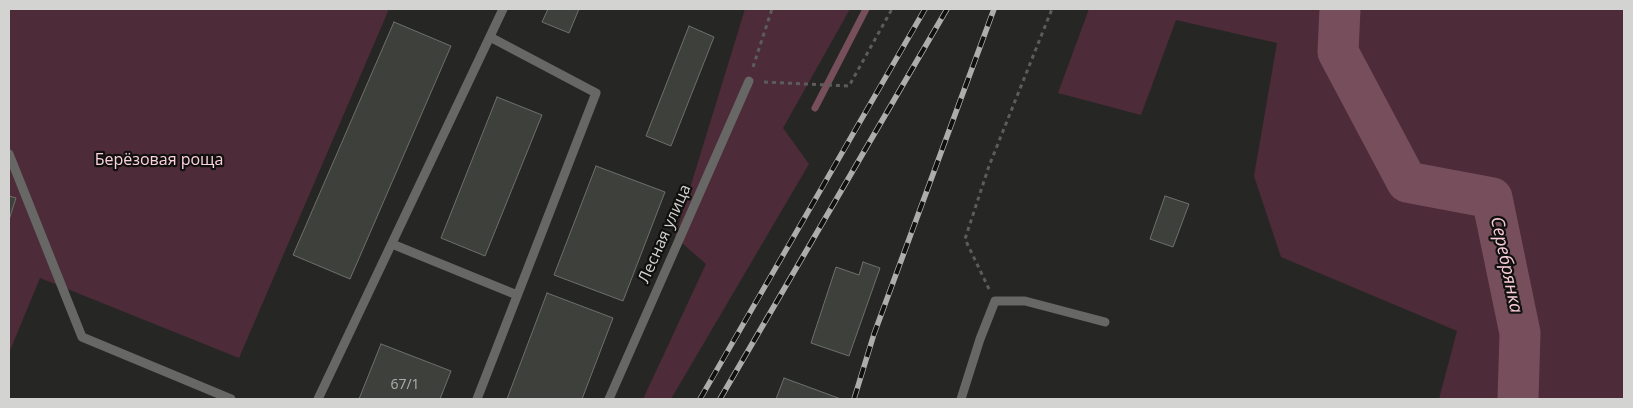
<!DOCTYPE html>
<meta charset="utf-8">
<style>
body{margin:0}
#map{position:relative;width:1633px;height:408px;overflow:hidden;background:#262724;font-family:"Open Sans",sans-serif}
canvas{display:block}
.frame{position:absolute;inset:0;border:10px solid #d3d4d1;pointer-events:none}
</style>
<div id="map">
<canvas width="1633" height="408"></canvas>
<div class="frame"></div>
</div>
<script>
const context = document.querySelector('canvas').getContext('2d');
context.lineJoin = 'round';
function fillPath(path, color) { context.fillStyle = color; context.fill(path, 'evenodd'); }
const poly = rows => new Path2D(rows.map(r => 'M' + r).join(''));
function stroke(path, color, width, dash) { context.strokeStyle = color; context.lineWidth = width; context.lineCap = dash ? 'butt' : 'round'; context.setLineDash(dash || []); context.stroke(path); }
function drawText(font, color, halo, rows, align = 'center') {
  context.font = font + ' "Open Sans",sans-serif'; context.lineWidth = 4.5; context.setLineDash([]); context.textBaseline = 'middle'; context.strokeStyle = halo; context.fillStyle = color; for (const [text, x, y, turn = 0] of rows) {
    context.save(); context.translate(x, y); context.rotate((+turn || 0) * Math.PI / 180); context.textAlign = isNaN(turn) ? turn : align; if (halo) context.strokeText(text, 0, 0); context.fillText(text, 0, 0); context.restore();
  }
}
fillPath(poly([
 [9,9,389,9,239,358,40,278,9,353],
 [745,9,850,9,783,128,809,164,671,399,643,399,706,264,675,237],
 [1089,9,1624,9,1624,399,1439,399,1457,331,1281,257,1254,176,1277,43,1176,20,1141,115,1058,93]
]), '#4e2b38');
stroke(poly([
 [815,108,866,9]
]), '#774e5c', 7);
stroke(poly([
 [1340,9,1338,52,1407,182,1492,198,1520,333,1518,399]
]), '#774e5c', 41);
const building = poly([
 [548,9,579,9,569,33,542,22,548,9],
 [394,22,451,46,350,279,293,255,394,22],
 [689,26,714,37,671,146,646,136,689,26],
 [497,97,542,115,485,256,441,238,497,97],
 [596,166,665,192,623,301,554,275,596,166],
 [9,196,16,198,9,220,9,196],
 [1165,196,1189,204,1173,247,1150,239,1165,196],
 [863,262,880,268,849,356,811,343,836,267,859,275,863,262],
 [547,293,613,318,582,399,507,399,547,293],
 [381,344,451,371,440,399,359,399,381,344],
 [784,378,841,399,776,399,784,378]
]);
fillPath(building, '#3e403c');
stroke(building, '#6e706c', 1);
stroke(poly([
 [753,67,772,9],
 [764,82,849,86,892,9],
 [989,289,965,239,989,166,1052,9]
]), '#5c5d5a', 3, [4, 4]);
stroke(poly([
 [9,154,82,337,231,399],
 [392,244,517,295],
 [318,399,503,9],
 [477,399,596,93,490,37],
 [609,399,749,81],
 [961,399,980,339,995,301,1025,301,1105,322]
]), '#676866', 9);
const rail = poly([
 [700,399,925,9],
 [720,399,947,9],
 [854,399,874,334,994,9]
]);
stroke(rail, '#adaeab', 5.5);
stroke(rail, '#10100f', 4, [11]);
drawText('14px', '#aeafac', null, [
 ["67/1",405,385]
]);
drawText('16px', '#fed1df', '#10100f', [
 ["Берёзовая роща",159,160]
]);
drawText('16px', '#d3d4d1', '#10100f', [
 ["Лесная улица",665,234,-66]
]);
drawText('italic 18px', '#f9ccda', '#10100f', [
 ["Серебрянка",1506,265,78]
]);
</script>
